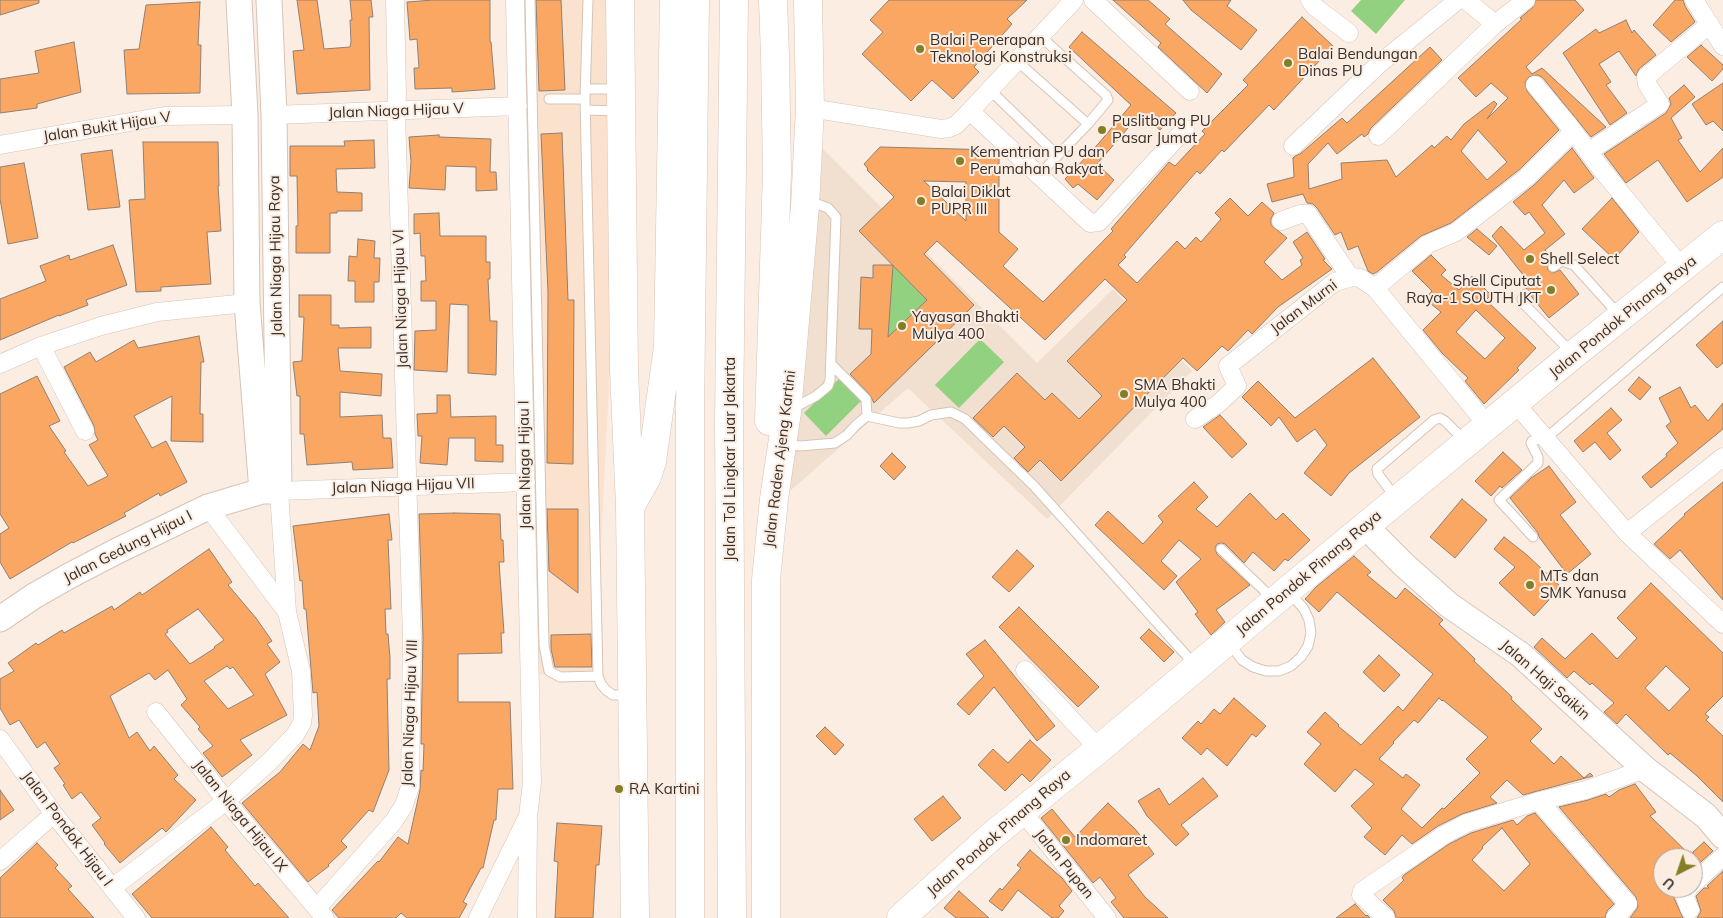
<!DOCTYPE html>
<style>
body{margin:0}
#map{position:relative;width:1723px;height:918px;overflow:hidden;background:#fcede2;font-family:Mulish,sans-serif}
canvas{display:block}
.north{position:absolute;left:1653px;top:848px;width:50px;height:50px;box-sizing:border-box;background:#fcede2;border:1px solid #ada198;border-radius:50%;rotate:221deg;font-size:14px;font-weight:700;line-height:20px;text-align:center;color:#362f2a}
.north::after{content:'';display:block;margin:auto;width:18px;height:22px;background:#847f26;clip-path:polygon(50% 0,100% 100%,50% 72%,0 100%)}
</style>
<div id="map">
<canvas width="1723" height="918"></canvas>
<div class="north">U</div>
</div>
<script>
const context = document.querySelector('canvas').getContext('2d');
context.lineJoin = 'round';
function fillPath(path, color) { context.fillStyle = color; context.fill(path, 'evenodd'); }
const poly = rows => new Path2D(rows.map(r => 'M' + r).join(''));
function stroke(path, color, width, dash) { context.strokeStyle = color; context.lineWidth = width; context.lineCap = dash ? 'butt' : 'round'; context.setLineDash(dash || []); context.stroke(path); }
function drawText(font, color, halo, rows, align = 'center') {
  context.font = font + ' Mulish,sans-serif'; context.lineWidth = 4; context.setLineDash([]); context.textBaseline = 'middle'; context.strokeStyle = halo; context.fillStyle = color; for (const [text, x, y, turn = 0] of rows) {
    context.save(); context.translate(x, y); context.rotate((+turn || 0) * Math.PI / 180); context.textAlign = isNaN(turn) ? turn : align; if (halo) context.strokeText(text, 0, 0); context.fillText(text, 0, 0); context.restore();
  }
}
fillPath(poly([
 [519,0,629,0,594,678,530,674]
]), '#fbe2cf');
fillPath(poly([
 [819,145,1037,363,1113,289,1192,371,1047,519,908,388,790,491]
]), '#f1dfcf');
fillPath(poly([
 [1361,0,1405,0,1376,34,1351,11],
 [893,265,927,300,888,337],
 [980,339,1004,362,959,408,935,385],
 [841,377,863,399,826,436,804,413]
]), '#92d17f');
const building = poly([
 [0,0,39,0,39,3,0,15,0,0],
 [297,0,317,0,324,49,350,47,351,42,350,20,352,20,350,0,371,0,373,17,369,17,370,90,297,94,293,51,304,50,297,0],
 [433,0,490,0,490,42,491,42,495,89,452,92,452,88,415,89,414,68,419,68,417,39,410,40,407,2,433,0],
 [536,0,561,0,565,90,539,91,536,0],
 [889,0,1027,0,1007,19,1012,24,974,67,979,72,953,99,932,80,911,101,862,54,883,32,870,20,889,0],
 [1113,0,1148,0,1170,19,1165,24,1222,74,1207,93,1158,47,1161,43,1113,0],
 [1183,0,1231,0,1227,6,1257,30,1241,50,1191,10,1183,0],
 [1536,0,1575,0,1584,10,1526,67,1532,74,1542,68,1606,127,1591,137,1543,78,1538,75,1529,77,1525,82,1527,91,1559,130,1520,169,1451,223,1421,236,1377,272,1373,274,1368,271,1358,246,1348,250,1341,232,1335,235,1317,208,1313,204,1307,203,1303,194,1272,202,1267,184,1294,177,1293,158,1295,156,1300,154,1342,118,1347,123,1430,47,1442,60,1371,128,1368,134,1364,137,1362,134,1337,154,1328,143,1308,164,1309,189,1342,179,1341,163,1387,160,1396,177,1432,145,1434,148,1447,136,1451,140,1464,124,1494,101,1497,104,1487,119,1508,98,1491,83,1476,97,1458,78,1522,19,1520,18,1532,8,1536,0],
 [1478,130,1507,162,1487,180,1461,151,1478,130],
 [1675,0,1683,0,1685,6,1695,22,1671,42,1653,25,1675,0],
 [200,2,198,45,201,45,200,93,127,94,124,50,139,49,146,5,200,2],
 [1302,17,1333,46,1274,110,1269,105,1224,152,1222,150,1200,174,1197,171,1124,255,1126,257,1118,265,1137,283,1177,241,1185,249,1196,237,1201,242,1221,219,1215,213,1230,198,1248,216,1262,202,1274,213,1271,219,1271,225,1287,238,1264,262,1282,280,1302,265,1300,260,1303,258,1293,242,1307,232,1325,259,1323,260,1332,269,1278,307,1254,332,1252,334,1248,330,1228,351,1222,346,1197,371,1183,358,1061,481,1040,460,1028,472,1014,458,1025,447,1004,426,993,437,973,418,1017,373,1045,400,1052,393,1079,419,1102,396,1067,361,1127,300,1105,279,1045,340,937,241,924,254,974,305,874,403,870,395,850,374,871,354,872,329,859,329,861,277,873,278,873,265,893,265,888,337,927,300,859,231,894,197,867,170,868,169,864,164,880,147,996,150,999,153,999,232,1018,249,1003,266,1043,302,1113,231,1111,229,1169,162,1175,166,1205,134,1202,131,1248,85,1243,80,1302,17],
 [924,181,966,182,966,221,924,181],
 [1626,20,1632,33,1634,30,1656,55,1639,69,1636,76,1619,51,1599,64,1611,82,1606,85,1627,113,1610,125,1563,53,1596,29,1599,33,1626,20],
 [1082,32,1176,113,1160,130,1141,113,1097,164,1114,180,1097,200,1078,184,1073,188,1065,179,1093,150,1131,105,1069,47,1082,32],
 [74,42,81,92,37,104,37,108,0,113,0,79,39,73,35,51,74,42],
 [1701,45,1723,65,1723,69,1712,81,1687,57,1701,45],
 [1723,83,1723,131,1713,121,1706,125,1692,104,1723,83],
 [1684,85,1695,97,1671,118,1682,138,1678,140,1700,172,1723,148,1723,177,1687,202,1658,160,1626,183,1604,154,1666,113,1671,104,1669,98,1684,85],
 [562,133,568,300,574,300,573,464,547,463,548,292,541,134,562,133],
 [439,135,439,137,491,139,490,172,496,172,497,190,476,191,476,167,446,166,445,190,409,188,411,162,409,137,439,135],
 [374,140,375,168,336,169,337,192,362,193,362,211,337,211,337,213,330,213,330,253,296,253,296,226,298,226,297,176,290,176,290,146,345,146,344,141,374,140],
 [143,142,218,142,219,186,218,186,221,231,207,232,211,284,161,287,161,291,136,292,129,200,145,199,143,142],
 [1572,148,1594,178,1574,193,1564,180,1542,205,1565,234,1545,250,1552,260,1547,265,1548,270,1553,273,1560,270,1579,294,1549,318,1531,296,1530,291,1523,286,1528,281,1492,236,1501,226,1524,250,1545,233,1529,212,1525,215,1513,202,1534,185,1572,148],
 [112,150,120,207,88,210,81,154,112,150],
 [24,163,38,238,8,244,0,199,0,167,24,163],
 [1612,198,1639,232,1614,259,1582,229,1612,198],
 [439,213,440,236,486,236,486,262,490,262,490,279,488,279,490,321,497,321,496,375,468,373,468,305,450,304,447,372,414,370,415,331,436,330,436,301,421,301,421,281,426,281,425,256,421,256,420,233,414,234,414,214,439,213],
 [1477,229,1497,246,1489,255,1467,237,1477,229],
 [358,239,375,241,374,258,380,258,379,282,374,282,374,302,355,302,355,281,348,281,349,256,357,257,358,239],
 [113,245,127,285,86,300,88,305,59,316,59,315,0,340,0,299,46,281,40,266,69,255,70,260,113,245],
 [1431,255,1446,270,1441,275,1459,290,1472,276,1491,295,1486,300,1536,348,1517,368,1519,370,1484,404,1465,381,1468,378,1442,353,1423,330,1441,312,1425,299,1432,291,1412,271,1431,255],
 [1476,310,1505,338,1485,359,1456,332,1476,310],
 [299,295,331,295,331,325,339,325,339,328,371,327,371,348,338,348,340,371,382,374,381,396,340,392,340,417,382,415,383,438,391,438,393,468,353,470,352,462,307,465,304,434,300,434,300,396,297,396,293,362,302,361,304,317,299,317,299,295],
 [1723,321,1723,363,1717,368,1696,345,1723,321],
 [199,336,204,362,201,362,200,414,203,414,203,442,171,441,172,396,134,416,152,448,166,441,187,482,160,496,159,493,124,513,126,516,73,543,72,542,10,579,0,562,0,534,9,528,0,514,0,394,37,376,60,421,49,426,66,451,64,452,88,486,108,476,89,445,98,440,95,434,94,426,64,367,90,352,96,362,134,340,138,348,199,336],
 [1373,358,1420,417,1349,473,1331,496,1304,473,1327,445,1315,429,1297,442,1279,417,1271,426,1242,397,1258,381,1295,418,1373,358],
 [1639,377,1651,387,1640,400,1628,390,1639,377],
 [1680,387,1691,408,1695,405,1708,421,1723,403,1723,429,1651,488,1642,477,1667,456,1666,454,1678,443,1666,426,1671,422,1659,398,1680,387],
 [437,395,450,395,451,417,496,416,496,445,503,445,503,462,475,461,475,438,449,438,447,465,420,463,422,436,418,436,417,414,437,413,437,395],
 [1611,408,1622,420,1607,433,1621,450,1610,460,1595,442,1583,452,1574,441,1611,408],
 [1220,415,1247,444,1232,458,1203,427,1220,415],
 [1503,452,1522,470,1502,488,1500,486,1491,496,1475,481,1503,452],
 [892,453,906,467,894,480,880,466,892,453],
 [1549,466,1576,502,1560,515,1591,554,1567,574,1539,537,1538,533,1510,498,1531,478,1549,466],
 [1194,482,1208,497,1196,509,1217,527,1250,493,1276,520,1283,513,1310,540,1288,561,1285,559,1274,571,1253,552,1244,563,1225,544,1222,543,1217,544,1215,548,1217,554,1250,585,1216,610,1225,622,1211,635,1195,614,1198,612,1176,582,1201,559,1179,540,1161,561,1177,576,1164,590,1095,525,1108,511,1143,544,1163,522,1158,516,1194,482],
 [1723,482,1723,600,1680,550,1670,559,1654,544,1685,515,1684,514,1723,482],
 [1462,499,1487,520,1455,558,1430,537,1462,499],
 [547,509,578,509,578,593,549,571,547,509],
 [454,513,500,514,501,540,503,540,504,562,499,562,504,633,501,633,502,653,458,654,458,702,510,702,513,789,498,789,496,820,494,820,483,868,481,868,463,902,467,904,459,918,407,918,401,913,396,918,339,918,332,910,378,861,379,862,398,837,408,844,420,790,421,770,423,771,424,744,421,744,423,638,419,514,454,513],
 [389,514,392,540,388,540,391,609,385,609,386,634,388,634,390,658,390,679,387,679,389,770,373,812,369,810,341,841,347,847,328,865,329,866,308,882,242,803,280,772,303,744,310,750,319,726,317,692,313,693,306,609,304,609,302,580,300,581,293,526,389,514],
 [1504,537,1527,555,1561,587,1534,616,1499,583,1515,567,1494,549,1504,537],
 [209,549,232,582,228,585,256,618,272,641,267,644,280,662,265,674,287,715,240,740,252,755,222,777,203,753,213,746,198,729,200,727,181,705,187,699,168,670,155,680,149,673,110,696,129,738,137,732,150,751,154,746,178,775,174,779,196,800,166,832,162,828,120,863,104,844,105,843,92,825,101,818,81,792,72,799,63,785,65,784,54,768,60,764,45,742,37,748,19,720,10,725,0,708,0,679,14,671,8,663,36,643,38,645,62,630,64,633,112,606,114,610,140,592,142,595,209,549],
 [198,609,224,640,214,647,215,648,190,664,165,634,168,632,167,630,198,609],
 [227,666,230,669,233,667,254,695,228,709,204,681,227,666],
 [1017,550,1034,566,1009,592,992,577,1017,550],
 [1354,556,1371,572,1367,575,1396,599,1405,588,1443,620,1439,624,1475,659,1474,661,1512,697,1511,699,1542,729,1530,741,1554,764,1561,756,1584,778,1590,773,1593,776,1523,795,1507,780,1490,797,1497,803,1462,814,1438,826,1412,844,1402,835,1385,855,1364,837,1372,828,1351,806,1374,784,1355,769,1335,792,1304,764,1321,744,1307,732,1325,712,1339,725,1338,726,1361,745,1398,706,1403,711,1433,674,1337,592,1319,612,1305,599,1316,587,1354,556],
 [1439,698,1442,701,1443,700,1488,737,1466,759,1480,773,1444,809,1442,808,1422,828,1401,809,1420,785,1406,774,1403,778,1379,759,1394,743,1393,742,1414,720,1418,723,1439,698],
 [1651,583,1723,653,1723,696,1705,714,1709,717,1706,720,1723,736,1723,802,1697,776,1670,753,1668,755,1626,714,1617,724,1604,712,1614,703,1592,683,1590,685,1574,671,1567,678,1534,647,1542,638,1565,659,1592,633,1617,659,1637,638,1617,618,1651,583],
 [1666,666,1690,689,1669,711,1645,688,1666,666],
 [1019,607,1099,687,1078,707,999,627,1019,607],
 [1149,629,1174,652,1164,662,1140,638,1149,629],
 [591,634,592,667,555,667,551,649,551,635,591,634],
 [985,640,1055,726,1037,741,994,687,969,715,957,704,984,676,966,654,985,640],
 [1379,655,1400,675,1384,692,1363,672,1379,655],
 [1234,698,1266,726,1256,737,1252,734,1227,766,1207,748,1201,755,1182,738,1198,721,1201,724,1214,709,1220,714,1234,698],
 [825,727,844,745,835,755,816,736,825,727],
 [1030,740,1051,760,1030,782,1022,774,1005,791,978,765,993,749,1008,763,1030,740],
 [1203,778,1218,796,1181,825,1189,834,1176,846,1147,816,1138,801,1159,788,1169,805,1203,778],
 [1635,784,1656,812,1650,816,1693,858,1663,858,1663,888,1676,888,1674,893,1674,898,1683,918,1630,918,1638,907,1636,897,1559,807,1588,800,1606,794,1609,797,1619,790,1635,784],
 [0,790,14,810,0,820,0,790],
 [943,796,961,818,932,841,914,819,943,796],
 [1108,803,1136,830,1154,854,1128,875,1145,897,1168,918,1124,918,1111,902,1116,898,1100,877,1093,883,1041,818,1052,809,1075,837,1108,803],
 [1535,813,1614,904,1607,911,1605,918,1396,918,1394,911,1383,900,1404,880,1402,878,1404,875,1449,844,1471,833,1513,820,1517,825,1527,816,1535,813],
 [1502,828,1530,864,1504,891,1472,860,1483,848,1482,847,1502,828],
 [557,823,602,826,599,865,596,865,593,918,555,918,558,862,554,861,557,823],
 [211,827,228,847,225,850,255,886,258,883,289,918,152,918,132,894,211,827],
 [1704,842,1713,851,1693,869,1693,852,1704,842],
 [37,843,58,865,55,868,72,886,68,889,94,918,0,918,0,878,37,843],
 [1030,850,1062,878,1072,891,1059,906,1064,911,1058,918,1052,918,1018,890,1002,911,989,901,1000,888,1002,890,1021,868,1017,865,1030,850],
 [1723,871,1723,918,1697,918,1701,911,1696,896,1704,888,1709,888,1707,886,1723,871],
 [959,891,989,918,956,918,944,908,959,891],
 [1355,904,1366,916,1367,915,1370,918,1336,918,1355,904]
]);
fillPath(building, '#faa763');
stroke(building, '#908073', 1);
const lane = poly([
 [530,0,544,645,549,671,560,677,598,676],
 [588,0,585,99,598,676,601,684,606,690,613,695,629,695],
 [1017,61,1088,124],
 [585,89,617,89],
 [990,90,1057,155],
 [549,99,585,99],
 [585,110,619,111],
 [1039,175,1088,124,1108,100,1106,95,1040,36],
 [1553,267,1562,261,1574,265,1619,315],
 [1525,294,1522,299,1523,303,1572,353],
 [831,364,866,399,867,416],
 [792,409,816,396,828,386,830,380,836,217,828,208,809,201],
 [784,444,800,446,835,443,847,435,856,425,867,416,899,423,908,423,919,421,931,415,951,412,965,419,1034,486,1195,665],
 [1395,497,1378,474,1377,469,1434,420,1440,418,1445,421,1465,441],
 [1533,537,1499,500,1538,463,1538,457,1531,443,1532,441,1534,440,1545,439,1723,287],
 [1221,549,1273,599],
 [1229,643,1242,660,1253,667,1266,671,1279,671,1291,666,1301,657,1308,646,1311,633,1309,620,1304,609,1289,592]
]);
const street = poly([
 [1093,0,1190,91],
 [1310,0,1314,6,1349,33],
 [1694,0,1723,46],
 [1495,24,1526,0],
 [1535,85,1567,123,1602,170,1683,269],
 [810,108,941,129,949,128,956,125,970,111,1074,0],
 [970,111,1090,223,1099,222,1185,129],
 [274,115,518,106],
 [1378,136,1495,24,1466,0],
 [0,145,164,116,245,115],
 [1293,146,1379,64,1458,0],
 [1588,152,1660,104,1647,84,1646,77,1710,24],
 [1281,221,1300,214,1308,214,1350,277],
 [1375,288,1428,244,1456,232,1527,177,1573,132],
 [41,346,85,431],
 [0,364,41,346,101,326,157,312,247,303],
 [1515,403,1627,533,1723,624],
 [1195,419,1218,404,1237,386,1228,366,1335,282,1352,277,1360,278,1375,288,1484,421,1489,424],
 [208,507,287,612],
 [1627,533,1723,457],
 [1025,670,1099,749],
 [156,712,208,777,226,801,325,918],
 [0,739,54,814,136,918],
 [1539,801,1628,904,1615,918],
 [1022,811,1107,918],
 [0,861,54,814],
 [1693,884,1723,856],
 [112,888,226,801,269,762,295,735,302,723,303,715,301,671,287,612,279,491,526,482],
 [1689,888,1684,895,1690,910],
 [317,908,394,821,404,805,410,787,412,638,396,112,397,95,395,0],
 [478,918,528,816,532,783,515,0],
 [527,918,528,821],
 [1386,918,1361,895,1362,891,1444,835,1467,823,1539,801,1586,790,1645,769]
]);
const secondary = poly([
 [239,0,245,115,247,303,262,491],
 [1365,526,1403,564,1449,605,1521,655,1645,769,1706,816,1723,836],
 [0,619,34,596,69,576,117,551,208,507,262,491,279,491,274,115,269,0]
]);
const highway = poly([
 [620,0,624,370,630,507,635,918],
 [769,421,777,172,775,56,773,0],
 [630,507,647,477,652,461,668,347,674,0],
 [690,918,690,413,695,0],
 [732,918,729,421,734,0],
 [766,918,766,580,774,499,787,412,805,206,810,108,808,0],
 [901,918,994,834,1099,749,1288,590,1573,355,1723,235]
]);
stroke(lane, '#d6c4b6', 11);
stroke(street, '#d6c4b6', 19);
stroke(secondary, '#d6c4b6', 27);
stroke(highway, '#d6c4b6', 29);
stroke(lane, '#fff', 9);
stroke(street, '#fff', 18);
stroke(secondary, '#fff', 25);
stroke(highway, '#fff', 28);
for (const [x, y, r, color] of [
 [920,49,5,"#847f26"],
 [1288,63,5,"#847f26"],
 [1102,130,5,"#847f26"],
 [960,161,5,"#847f26"],
 [921,201,5,"#847f26"],
 [1530,259,5,"#847f26"],
 [1551,290,5,"#847f26"],
 [902,326,5,"#847f26"],
 [1124,394,5,"#847f26"],
 [1530,585,5,"#847f26"],
 [619,789,5,"#847f26"],
 [1066,840,5,"#847f26"]
]) { const dot = new Path2D(); dot.arc(x, y, r, 0, 2 * Math.PI); context.fillStyle = color; context.fill(dot); stroke(dot, '#fcede2', 2); }
drawText('15px', '#362f2a', '#fcede2', [
 ["Balai Penerapan",930,40],
 ["Teknologi Konstruksi",930,57],
 ["Balai Bendungan",1298,54],
 ["Dinas PU",1298,71],
 ["Puslitbang PU",1112,121],
 ["Pasar Jumat",1112,138],
 ["Kementrian PU dan",970,152],
 ["Perumahan Rakyat",970,169],
 ["Balai Diklat",931,192],
 ["PUPR III",931,209],
 ["Shell Select",1540,259],
 ["Shell Ciputat",1541,281,"right"],
 ["Raya-1 SOUTH JKT",1541,298,"right"],
 ["Yayasan Bhakti",912,317],
 ["Mulya 400",912,334],
 ["SMA Bhakti",1134,385],
 ["Mulya 400",1134,402],
 ["MTs dan",1540,576],
 ["SMK Yanusa",1540,593],
 ["RA Kartini",629,789],
 ["Indomaret",1076,840]
], 'left');
drawText('15px', '#362f2a', '#fcede2', [
 ["Jalan Niaga Hijau V",396,111,-2],
 ["Jalan Bukit Hijau V",107,127,-9],
 ["Jalan Niaga Hijau Raya",276,256,-91],
 ["Jalan Niaga Hijau VI",401,299,-92],
 ["Jalan Murni",1304,307,-37],
 ["Jalan Pondok Pinang Raya",1623,317,-39],
 ["Jalan Tol Lingkar Luar Jakarta",730,459,-90],
 ["Jalan Raden Ajeng Kartini",780,459,-83],
 ["Jalan Niaga Hijau I",525,465,-91],
 ["Jalan Niaga Hijau VII",403,486,-2],
 ["Jalan Gedung Hijau I",128,547,-27],
 ["Jalan Pondok Pinang Raya",1309,573,-40],
 ["Jalan Haji Saikin",1545,680,41],
 ["Jalan Niaga Hijau VIII",410,713,-88],
 ["Jalan Niaga Hijau IX",240,816,51],
 ["Jalan Pondok Hijau I",67,829,53],
 ["Jalan Pondok Pinang Raya",999,833,-41],
 ["Jalan Pupan",1064,864,51]
]);
</script>
